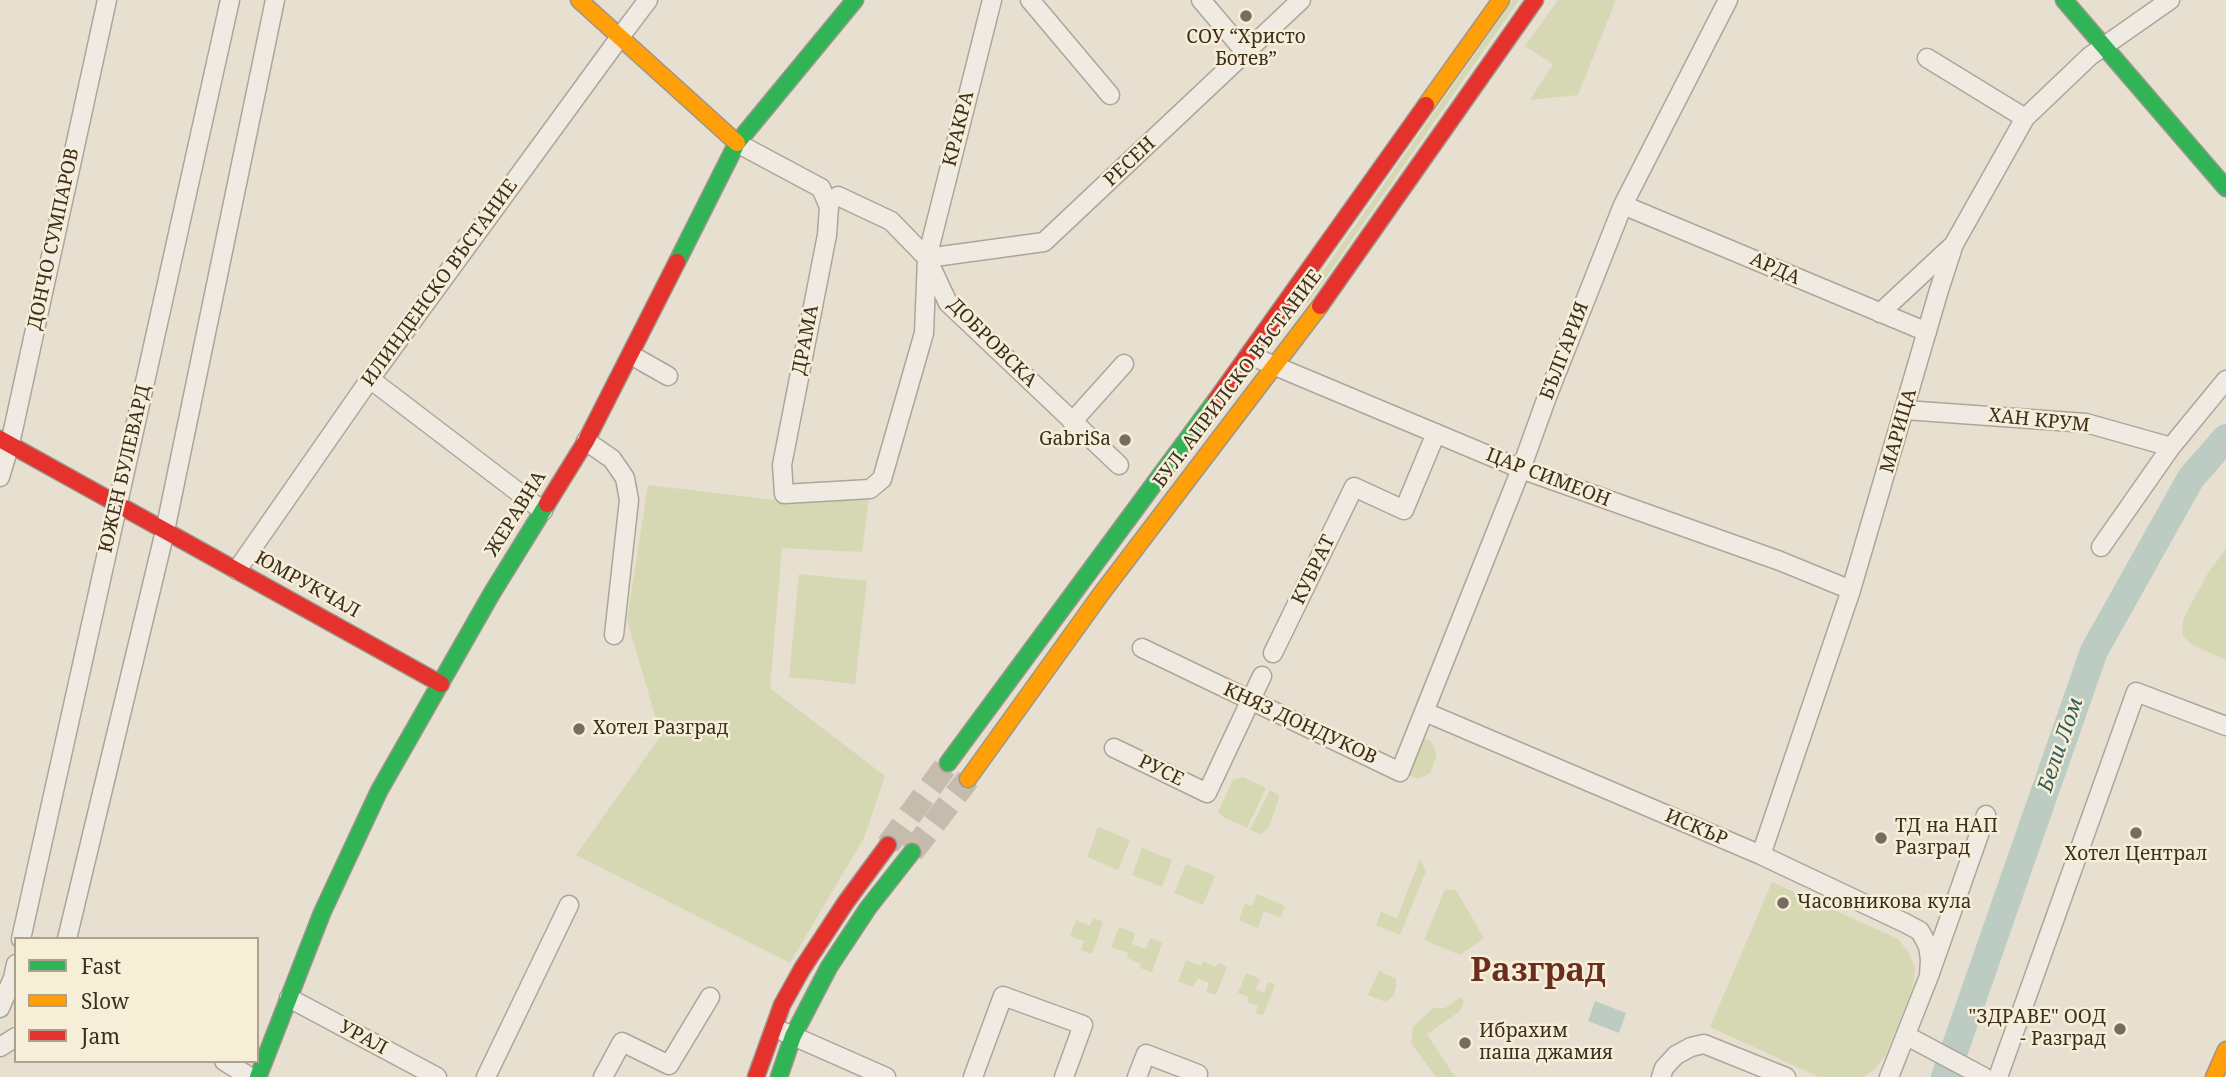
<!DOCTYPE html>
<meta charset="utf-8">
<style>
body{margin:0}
#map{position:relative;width:2226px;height:1077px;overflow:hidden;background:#e7e0d1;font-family:"Noto Serif",serif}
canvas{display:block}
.legend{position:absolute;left:14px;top:937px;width:245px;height:126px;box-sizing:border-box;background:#f7eed8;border:2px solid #ada18e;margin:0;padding:9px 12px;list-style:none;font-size:21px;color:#3d2e20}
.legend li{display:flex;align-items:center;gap:14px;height:35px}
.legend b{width:35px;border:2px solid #ada18e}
</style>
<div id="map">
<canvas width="2226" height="1077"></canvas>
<ul class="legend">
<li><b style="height:9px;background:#30b455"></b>Fast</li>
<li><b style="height:9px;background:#ff9f0a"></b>Slow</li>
<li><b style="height:9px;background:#e5322d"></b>Jam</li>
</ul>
</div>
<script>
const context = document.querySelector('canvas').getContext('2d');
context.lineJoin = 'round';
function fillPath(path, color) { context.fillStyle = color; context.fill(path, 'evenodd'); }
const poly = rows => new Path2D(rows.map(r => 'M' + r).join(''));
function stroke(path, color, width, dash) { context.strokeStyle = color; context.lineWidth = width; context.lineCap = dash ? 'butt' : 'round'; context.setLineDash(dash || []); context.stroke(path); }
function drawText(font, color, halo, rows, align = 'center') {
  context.font = font + ' "Noto Serif",serif'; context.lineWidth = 5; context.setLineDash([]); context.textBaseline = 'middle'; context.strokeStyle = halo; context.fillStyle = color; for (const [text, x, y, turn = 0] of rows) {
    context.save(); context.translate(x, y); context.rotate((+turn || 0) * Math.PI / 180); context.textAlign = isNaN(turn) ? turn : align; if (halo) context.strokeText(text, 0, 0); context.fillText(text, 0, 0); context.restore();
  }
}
fillPath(poly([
 [1513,0,1519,0,1308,303,1303,300],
 [1558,0,1616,0,1578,95,1530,100,1553,64,1525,46],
 [648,485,783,501,869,498,862,552,782,548,770,688,885,776,864,838,790,963,576,855,661,736,627,620],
 [2226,549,2226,660,2193,645,2183,637,2182,628,2184,617,2208,573],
 [799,574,867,581,855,684,789,677],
 [1421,737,1431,741,1437,755,1430,773,1418,779,1407,774],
 [1243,777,1266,788,1247,828,1223,817,1218,812,1233,780],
 [1270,790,1279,795,1279,798,1269,827,1261,834,1250,830],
 [1098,827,1130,840,1118,870,1087,857],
 [1142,848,1172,860,1162,887,1132,875],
 [1420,859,1426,871,1400,935,1376,925,1381,912,1397,918],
 [1186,864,1215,876,1203,905,1174,893],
 [1772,882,1898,939,1909,953,1915,968,1912,990,1885,1056,1874,1070,1863,1077,1819,1077,1710,1027],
 [1445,889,1456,890,1484,938,1460,955,1424,940],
 [1257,894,1285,906,1280,918,1264,911,1258,928,1239,920,1245,903,1252,906],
 [1093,918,1103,922,1092,954,1081,950,1084,941,1070,936,1076,920,1090,926],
 [1119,927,1135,933,1132,944,1146,949,1150,938,1162,943,1152,972,1140,968,1141,964,1127,958,1128,953,1111,947],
 [1186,960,1201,966,1203,961,1216,967,1218,963,1227,967,1216,995,1206,992,1209,983,1198,978,1193,987,1178,981],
 [1379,971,1396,979,1396,988,1393,996,1386,1002,1368,995],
 [1246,973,1260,979,1256,989,1264,993,1268,982,1275,985,1263,1015,1256,1013,1258,1006,1247,1002,1248,997,1238,993],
 [1461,997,1464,1002,1459,1012,1427,1034,1455,1077,1436,1077,1411,1043,1413,1027,1433,1008,1445,1008]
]), '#d6d7b3');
fillPath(poly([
 [1595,1001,1626,1013,1619,1033,1588,1021]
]), '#bcccc2');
stroke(poly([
 [1945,1077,2094,651,2191,478,2226,438]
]), '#bcccc2', 28);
stroke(poly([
 [888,845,948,763],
 [912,852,968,779]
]), '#c5bcae', 24, [24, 12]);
const street = poly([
 [1030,0,1110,95],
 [1201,0,1246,53],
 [1927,58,2025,118],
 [737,143,821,188,829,207,827,235,782,465,784,494,870,489,882,479,924,333,927,258,992,0],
 [838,196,891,221,927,258,948,303,1119,465],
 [1623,205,1927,332],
 [927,258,1044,242,1301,0],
 [1880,313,1951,247],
 [631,355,668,376],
 [1249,355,1521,469,1780,561,1851,590],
 [370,379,543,511],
 [1905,410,2086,423,2171,447],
 [1072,422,1124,364],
 [586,441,612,459,625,478,629,500,614,635],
 [0,477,10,444,107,0],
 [2101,547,2171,447,2226,380],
 [237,570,370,379,620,37,648,0],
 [1142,648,1400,772,1521,469,1547,397,1623,205,1728,0],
 [1273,653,1354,487,1404,510,1436,433],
 [1425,712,1761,855,1905,923,1920,931,1928,946,1930,960,1929,976],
 [1114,748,1207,793,1262,676],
 [1761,855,1851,590,1939,290,1954,244,2025,118,2090,56,2170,0],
 [21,939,230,0],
 [67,939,165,531,275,0],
 [289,998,437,1077],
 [0,1008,13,978,16,964],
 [784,1032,886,1077],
 [1907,1036,1984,1077],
 [0,1047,16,1037],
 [224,1061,250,1077],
 [486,1077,569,905],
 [603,1077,622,1042,669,1065,710,997],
 [973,1077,1003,996,1083,1025,1064,1077],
 [1137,1077,1146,1054,1198,1074,1197,1077],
 [1661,1077,1664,1068,1676,1055,1691,1047,1704,1044,1786,1077],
 [1889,1077,1929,976,1986,815],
 [1998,1077,2136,692,2226,726]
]);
const fast = poly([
 [2064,0,2226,188],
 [677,262,737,143,855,0],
 [948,763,1216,400],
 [258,1077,322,913,379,791,492,593,547,504],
 [779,1077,793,1036,829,967,868,908,912,852]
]);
const slow = poly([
 [579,0,737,143],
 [1426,105,1501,0],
 [968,779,1101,594,1320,306],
 [2214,1077,2226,1050]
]);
const jam = poly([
 [1320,306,1535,0],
 [1216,400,1426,105],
 [0,439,441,684],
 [547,504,586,441,677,262],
 [756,1077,782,1005,802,969,846,902,888,845]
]);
stroke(street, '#ada599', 21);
stroke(fast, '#9c958a', 19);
stroke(slow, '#9c958a', 19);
stroke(jam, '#9c958a', 19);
stroke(street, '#efebe3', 18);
stroke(fast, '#30b455', 16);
stroke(slow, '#ff9f0a', 16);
stroke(jam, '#e5322d', 16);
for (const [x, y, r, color] of [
 [1246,16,7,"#786c5e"],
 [1125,440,7,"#786c5e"],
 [579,729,7,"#786c5e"],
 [2136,833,7,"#786c5e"],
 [1881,838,7,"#786c5e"],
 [1783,903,7,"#786c5e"],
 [2120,1029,7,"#786c5e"],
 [1465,1043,7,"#786c5e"]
]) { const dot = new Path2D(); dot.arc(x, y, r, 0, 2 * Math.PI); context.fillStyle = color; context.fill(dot); stroke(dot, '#f7eed8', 2.5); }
drawText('19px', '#3d2e20', '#f7eed8', [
 ["СОУ “Христо",1246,38,"center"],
 ["Ботев”",1246,60,"center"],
 ["GabriSa",1111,440,"right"],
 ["Хотел Разград",593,729],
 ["ТД на НАП",1895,827],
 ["Разград",1895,849],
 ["Хотел Централ",2136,855,"center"],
 ["Часовникова кула",1797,903],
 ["\"ЗДРАВЕ\" ООД",2106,1018,"right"],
 ["- Разград",2106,1040,"right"],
 ["Ибрахим",1479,1032],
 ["паша джамия",1479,1054]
], 'left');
drawText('19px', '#3d2e20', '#f7eed8', [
 ["КРАКРА",959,129,-76],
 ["РЕСЕН",1130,162,-43],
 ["ДОНЧО СУМПАРОВ",54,239,-78],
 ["АРДА",1775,269,24],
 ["ИЛИНДЕНСКО ВЪСТАНИЕ",440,283,-54],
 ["ДРАМА",806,340,-79],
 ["ДОБРОВСКА",992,343,45],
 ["БЪЛГАРИЯ",1565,351,-69],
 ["БУЛ. АПРИЛСКО ВЪСТАНИЕ",1238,379,-53],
 ["ХАН КРУМ",2039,421,6],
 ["МАРИЦА",1899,431,-74],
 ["ЮЖЕН БУЛЕВАРД",125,469,-77],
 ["ЦАР СИМЕОН",1548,478,21],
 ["ЖЕРАВНА",516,514,-58],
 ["КУБРАТ",1314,570,-64],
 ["ЮМРУКЧАЛ",307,585,29],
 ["КНЯЗ ДОНДУКОВ",1300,724,25],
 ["РУСЕ",1161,771,26],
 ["ИСКЪР",1696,828,23],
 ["УРАЛ",363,1038,28]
]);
drawText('italic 21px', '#2f5d5a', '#f7eed8', [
 ["Бели Лом",2061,745,-71]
]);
drawText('bold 33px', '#6b2e1e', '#f7eed8', [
 ["Разград",1538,972]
]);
</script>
